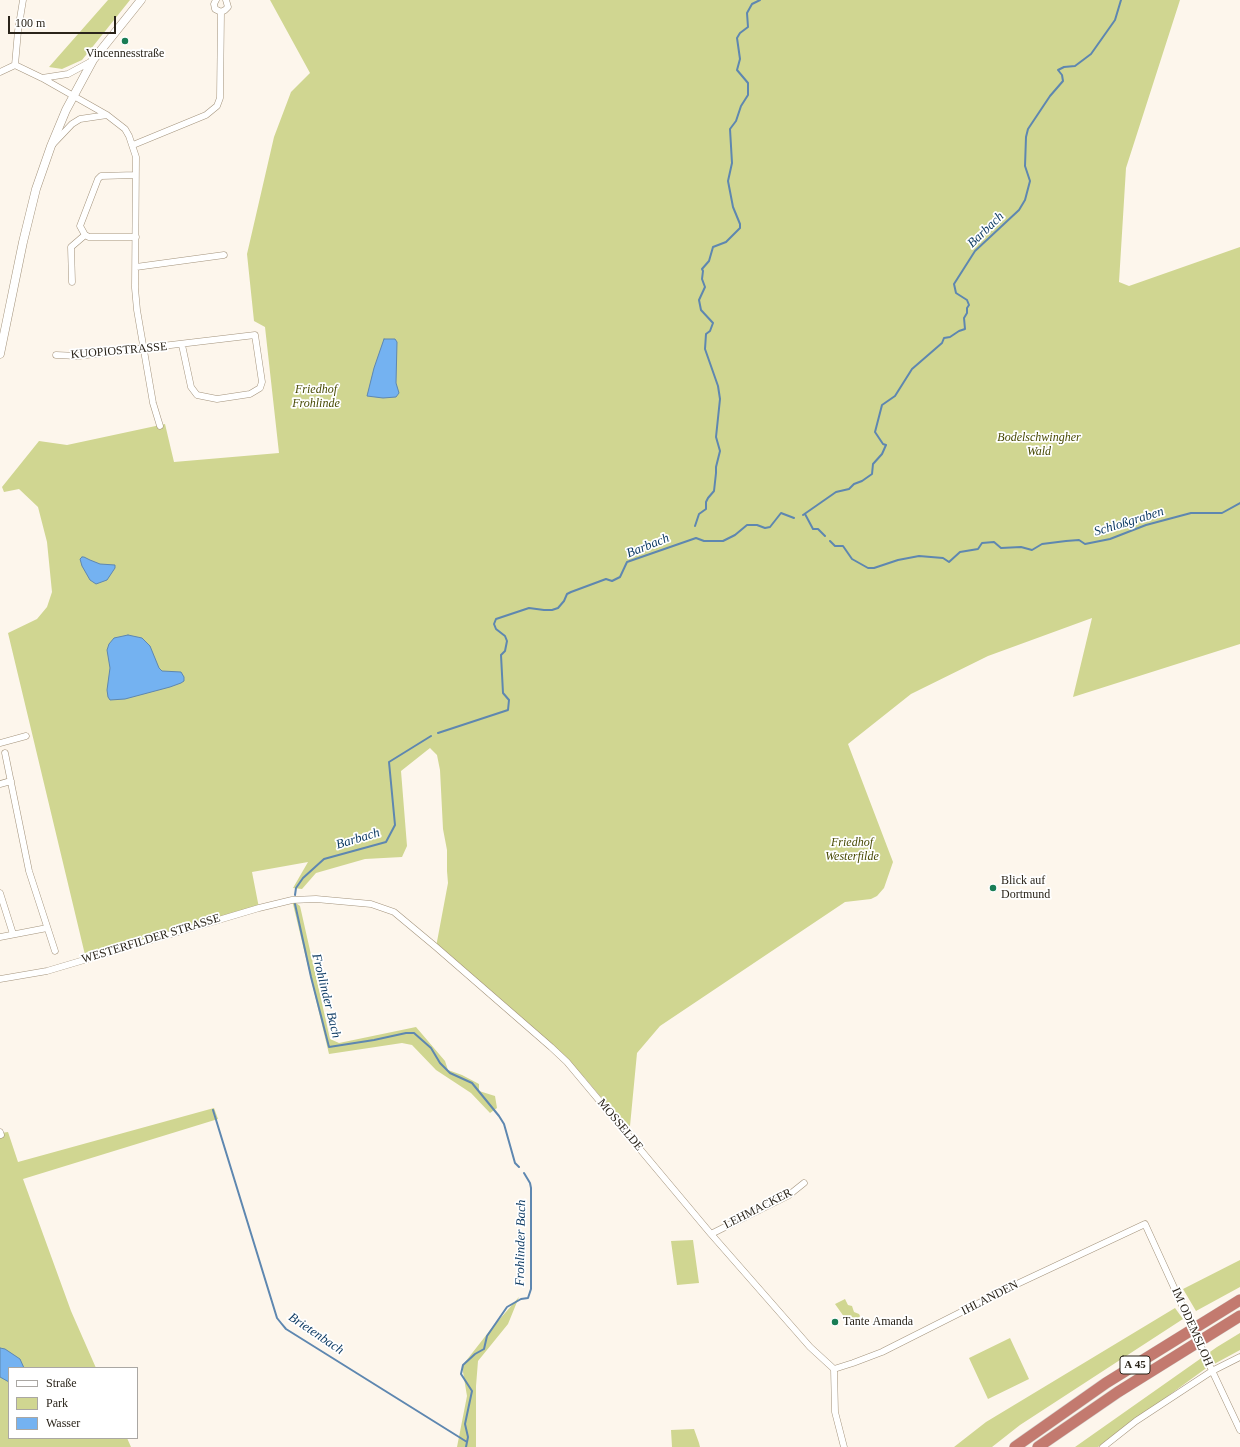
<!DOCTYPE html>
<meta charset="utf-8">
<style>
body{margin:0}
#map{position:relative;width:1240px;height:1447px;overflow:hidden;background:#fdf6ec;font-family:"Times New Roman",serif}
canvas{display:block}
.legend{position:absolute;left:8px;top:1367px;width:130px;height:72px;box-sizing:border-box;background:#fff;border:1px solid #aaa7a3;margin:0;padding:5px 7px;list-style:none;font-size:12px;color:#2a241a}
.legend li{display:flex;align-items:center;gap:8px;height:20px}
.legend b{width:20px;border:1px solid #aaa7a3}
.scale{position:absolute;left:8px;top:16px;width:108px;height:18px;box-sizing:border-box;border:2px solid #2a241a;border-top:0;padding-left:5px;font-size:12px;line-height:14px;white-space:nowrap;color:#2a241a;-webkit-text-stroke:3px #fff;paint-order:stroke}
</style>
<div id="map">
<canvas width="1240" height="1447"></canvas>
<ul class="legend">
<li><b style="height:5px;background:#fff"></b>Straße</li>
<li><b style="height:11px;background:#d0d691"></b>Park</li>
<li><b style="height:11px;background:#74b2f1"></b>Wasser</li>
</ul>
<div class="scale">100 m</div>
</div>
<script>
const context = document.querySelector('canvas').getContext('2d');
context.lineJoin = 'round';
function fillPath(path, color) { context.fillStyle = color; context.fill(path, 'evenodd'); }
const poly = rows => new Path2D(rows.map(r => 'M' + r).join(''));
function stroke(path, color, width, dash) { context.strokeStyle = color; context.lineWidth = width; context.lineCap = dash ? 'butt' : 'round'; context.setLineDash(dash || []); context.stroke(path); }
function drawText(font, color, halo, rows, align = 'center') {
  context.font = font + ' "Times New Roman",serif'; context.lineWidth = 3.5; context.setLineDash([]); context.textBaseline = 'middle'; context.strokeStyle = halo; context.fillStyle = color; for (const [text, x, y, turn = 0] of rows) {
    context.save(); context.translate(x, y); context.rotate((+turn || 0) * Math.PI / 180); context.textAlign = isNaN(turn) ? turn : align; if (halo) context.strokeText(text, 0, 0); context.fillText(text, 0, 0); context.restore();
  }
}
fillPath(poly([
 [108,0,130,0,82,60,62,69,49,67],
 [270,0,1180,0,1126,168,1119,282,1129,286,1240,247,1240,644,1073,697,1092,618,988,656,911,694,848,744,893,862,884,888,877,896,871,899,845,902,660,1026,637,1053,630,1126,626,1127,584,1077,519,1016,436,947,448,883,447,871,447,850,443,829,440,770,437,755,430,748,401,771,407,846,402,857,365,859,316,873,302,889,293,888,308,862,252,872,259,908,86,959,8,633,37,619,47,607,52,592,47,542,38,507,19,489,4,492,2,487,39,441,67,445,165,424,174,462,279,453,265,327,254,321,247,254,274,137,291,92,310,73],
 [292,900,300,906,330,1039,339,1043,416,1027,445,1061,448,1070,462,1075,479,1084,479,1091,495,1096,497,1108,490,1113,471,1093,436,1070,412,1045,402,1043,329,1054],
 [214,1108,218,1119,23,1179,71,1311,96,1368,9,1368,9,1438,127,1438,131,1447,0,1447,0,1133,8,1132,18,1162],
 [693,1240,699,1283,677,1285,671,1241],
 [1240,1260,1240,1287,1196,1311,1183,1289],
 [519,1297,508,1324,478,1361,476,1386,476,1447,457,1447,467,1396,462,1366,491,1329],
 [845,1299,848,1305,852,1306,854,1312,859,1314,860,1316,856,1322,847,1321,835,1304],
 [1175,1308,1183,1319,1020,1425,992,1447,954,1447,986,1422],
 [1240,1333,1240,1350,1205,1369,1098,1447,1075,1447,1217,1347],
 [1010,1338,1029,1379,988,1399,969,1358],
 [694,1429,699,1443,700,1447,672,1447,671,1430]
]), '#d0d691');
const water = poly([
 [384,339,395,339,397,342,396,383,399,393,396,397,383,398,367,396,374,368,384,339],
 [82,557,84,557,90,560,100,564,115,565,115,568,107,580,96,584,90,580,82,566,80,559,82,557],
 [128,635,142,638,150,646,159,668,162,671,181,672,184,677,184,681,181,683,170,687,125,699,110,700,108,697,107,690,110,668,107,650,109,644,114,638,128,635],
 [0,1348,5,1349,20,1359,24,1368,9,1368,9,1382,0,1377,0,1348]
]);
fillPath(water, '#74b2f1');
stroke(water, '#5e87b0', 1);
stroke(poly([
 [805,514,813,529,818,529,825,536],
 [803,515,836,492,849,489,854,484,862,481,872,474,873,464,882,454,886,445,883,444,875,432,882,405,895,396,912,369,942,343,944,338,950,337,959,331,965,329,964,318,967,313,967,308,969,305,967,300,956,293,954,284,975,251,1019,210,1025,200,1030,181,1025,166,1026,137,1028,129,1050,96,1063,81,1062,75,1058,70,1064,67,1075,66,1091,54,1115,20,1121,0],
 [695,526,699,514,706,509,706,502,708,498,714,491,716,473,716,467,720,451,716,437,720,399,718,386,705,349,706,334,710,331,713,323,701,310,699,300,705,287,702,279,703,271,702,269,709,261,713,247,726,242,740,228,740,224,733,207,728,181,732,163,730,129,736,121,741,106,748,95,748,83,737,70,740,59,737,38,740,33,748,27,747,13,752,4,760,0],
 [830,541,835,546,843,546,852,559,868,568,874,568,898,560,919,556,943,558,949,562,960,552,978,549,982,543,994,542,1001,548,1021,547,1032,550,1042,544,1066,541,1079,540,1085,544,1110,539,1146,525,1191,513,1222,513,1240,503],
 [438,733,508,710,509,700,503,693,501,655,505,651,507,641,505,636,496,629,494,624,496,619,529,608,544,610,552,610,558,608,564,601,567,594,571,592,606,579,612,581,620,577,627,562,696,538,704,541,723,541,735,535,747,525,757,525,765,528,770,527,781,513,794,518],
 [295,895,296,888,303,878,324,859,386,842,395,825,389,762,431,736],
 [295,904,311,977,329,1047,374,1040,406,1033,414,1033,431,1048,440,1063,450,1073,472,1083,499,1116,504,1124,515,1163,519,1167],
 [213,1110,277,1318,281,1323,286,1329,467,1442],
 [466,1447,468,1437,465,1424,472,1391,461,1374,463,1365,475,1354,484,1349,487,1336,507,1307,521,1299,528,1298,531,1289,531,1188,530,1183,524,1173]
]), '#5e87b0', 2);
const street = poly([
 [216,0,214,4,215,9,221,12,225,10,228,7,226,0],
 [15,65,18,31,23,0],
 [0,72,15,65,42,78,107,115,125,129,129,136,136,157,135,288,137,310,153,403,160,426],
 [42,78,68,74,92,61],
 [53,144,72,124,80,119,107,115],
 [133,145,206,115,217,106,220,98,221,12],
 [135,175,101,176,98,179,80,226,85,235,89,237,136,237],
 [136,267,224,255],
 [72,282,71,247,85,235],
 [56,355,78,356,255,335,262,382,260,388,250,394,217,399,197,395,191,387,182,345],
 [0,743,26,736],
 [5,753,29,871,55,951],
 [0,784,11,781],
 [0,893,13,934],
 [0,937,47,928],
 [0,979,47,971,259,908,292,900,316,899,371,904,394,912,436,947,551,1047,567,1062,711,1234,810,1347,834,1369],
 [0,1132,1,1135],
 [711,1234,789,1195,804,1183],
 [1208,1362,1240,1430],
 [834,1369,853,1363,882,1352,1017,1284,1145,1224,1182,1305],
 [834,1369,835,1412,844,1447],
 [1103,1447,1136,1421,1212,1371,1240,1357]
]);
const secondary = poly([
 [0,354,23,242,36,189,51,146,66,110,93,60,141,0]
]);
const highway = poly([
 [1015,1447,1106,1383,1240,1300],
 [1038,1447,1118,1392,1240,1316]
]);
stroke(street, '#a3937c', 7);
stroke(secondary, '#a3937c', 9);
stroke(highway, '#d4d3d1', 12);
stroke(street, '#fff', 6);
stroke(secondary, '#fff', 8);
stroke(highway, '#c37a6f', 11);
const streetBridge = poly([
 [1182,1305,1208,1362]
]);
stroke(streetBridge, '#a3937c', 7, []);
stroke(streetBridge, '#fff', 6);
for (const [x, y, r, color] of [
 [125,41,4,"#197d55"],
 [993,888,4,"#197d55"],
 [835,1322,4,"#197d55"]
]) { const dot = new Path2D(); dot.arc(x, y, r, 0, 2 * Math.PI); context.fillStyle = color; context.fill(dot); stroke(dot, '#fff', 1.5); }
for (const [x, y, w] of [
 [1135,1365,30]
]) { const box = new Path2D(); box.roundRect(x - w / 2, y - 9, w, 18, 3); context.fillStyle = '#fff'; context.fill(box); stroke(box, '#2a241a', 1); }
drawText('bold 11px', '#2a241a', null, [
 ["A 45",1135,1365]
]);
drawText('12px', '#2a241a', '#fff', [
 ["Vincennesstraße",125,54,"center"],
 ["Blick auf",1001,881],
 ["Dortmund",1001,895],
 ["Tante Amanda",843,1322]
], 'left');
drawText('12px', '#2a241a', '#fff', [
 ["KUOPIOSTRASSE",119,351,-5],
 ["WESTERFILDER STRASSE",151,939,-17],
 ["MOSSELDE",620,1125,50],
 ["LEHMACKER",758,1209,-27],
 ["IHLANDEN",990,1298,-27],
 ["IM ODEMSLOH",1192,1327,66]
]);
drawText('italic 12px', '#484a04', '#fff', [
 ["Friedhof",316,390],
 ["Frohlinde",316,404],
 ["Bodelschwingher",1039,438],
 ["Wald",1039,452],
 ["Friedhof",852,843],
 ["Westerfilde",852,857]
]);
drawText('italic 13px', '#0e3b64', '#fff', [
 ["Barbach",986,230,-44],
 ["Schloßgraben",1129,522,-17],
 ["Barbach",648,546,-22],
 ["Barbach",358,839,-17],
 ["Frohlinder Bach",326,996,76],
 ["Frohlinder Bach",521,1243,-89],
 ["Brietenbach",316,1334,34]
]);
</script>
